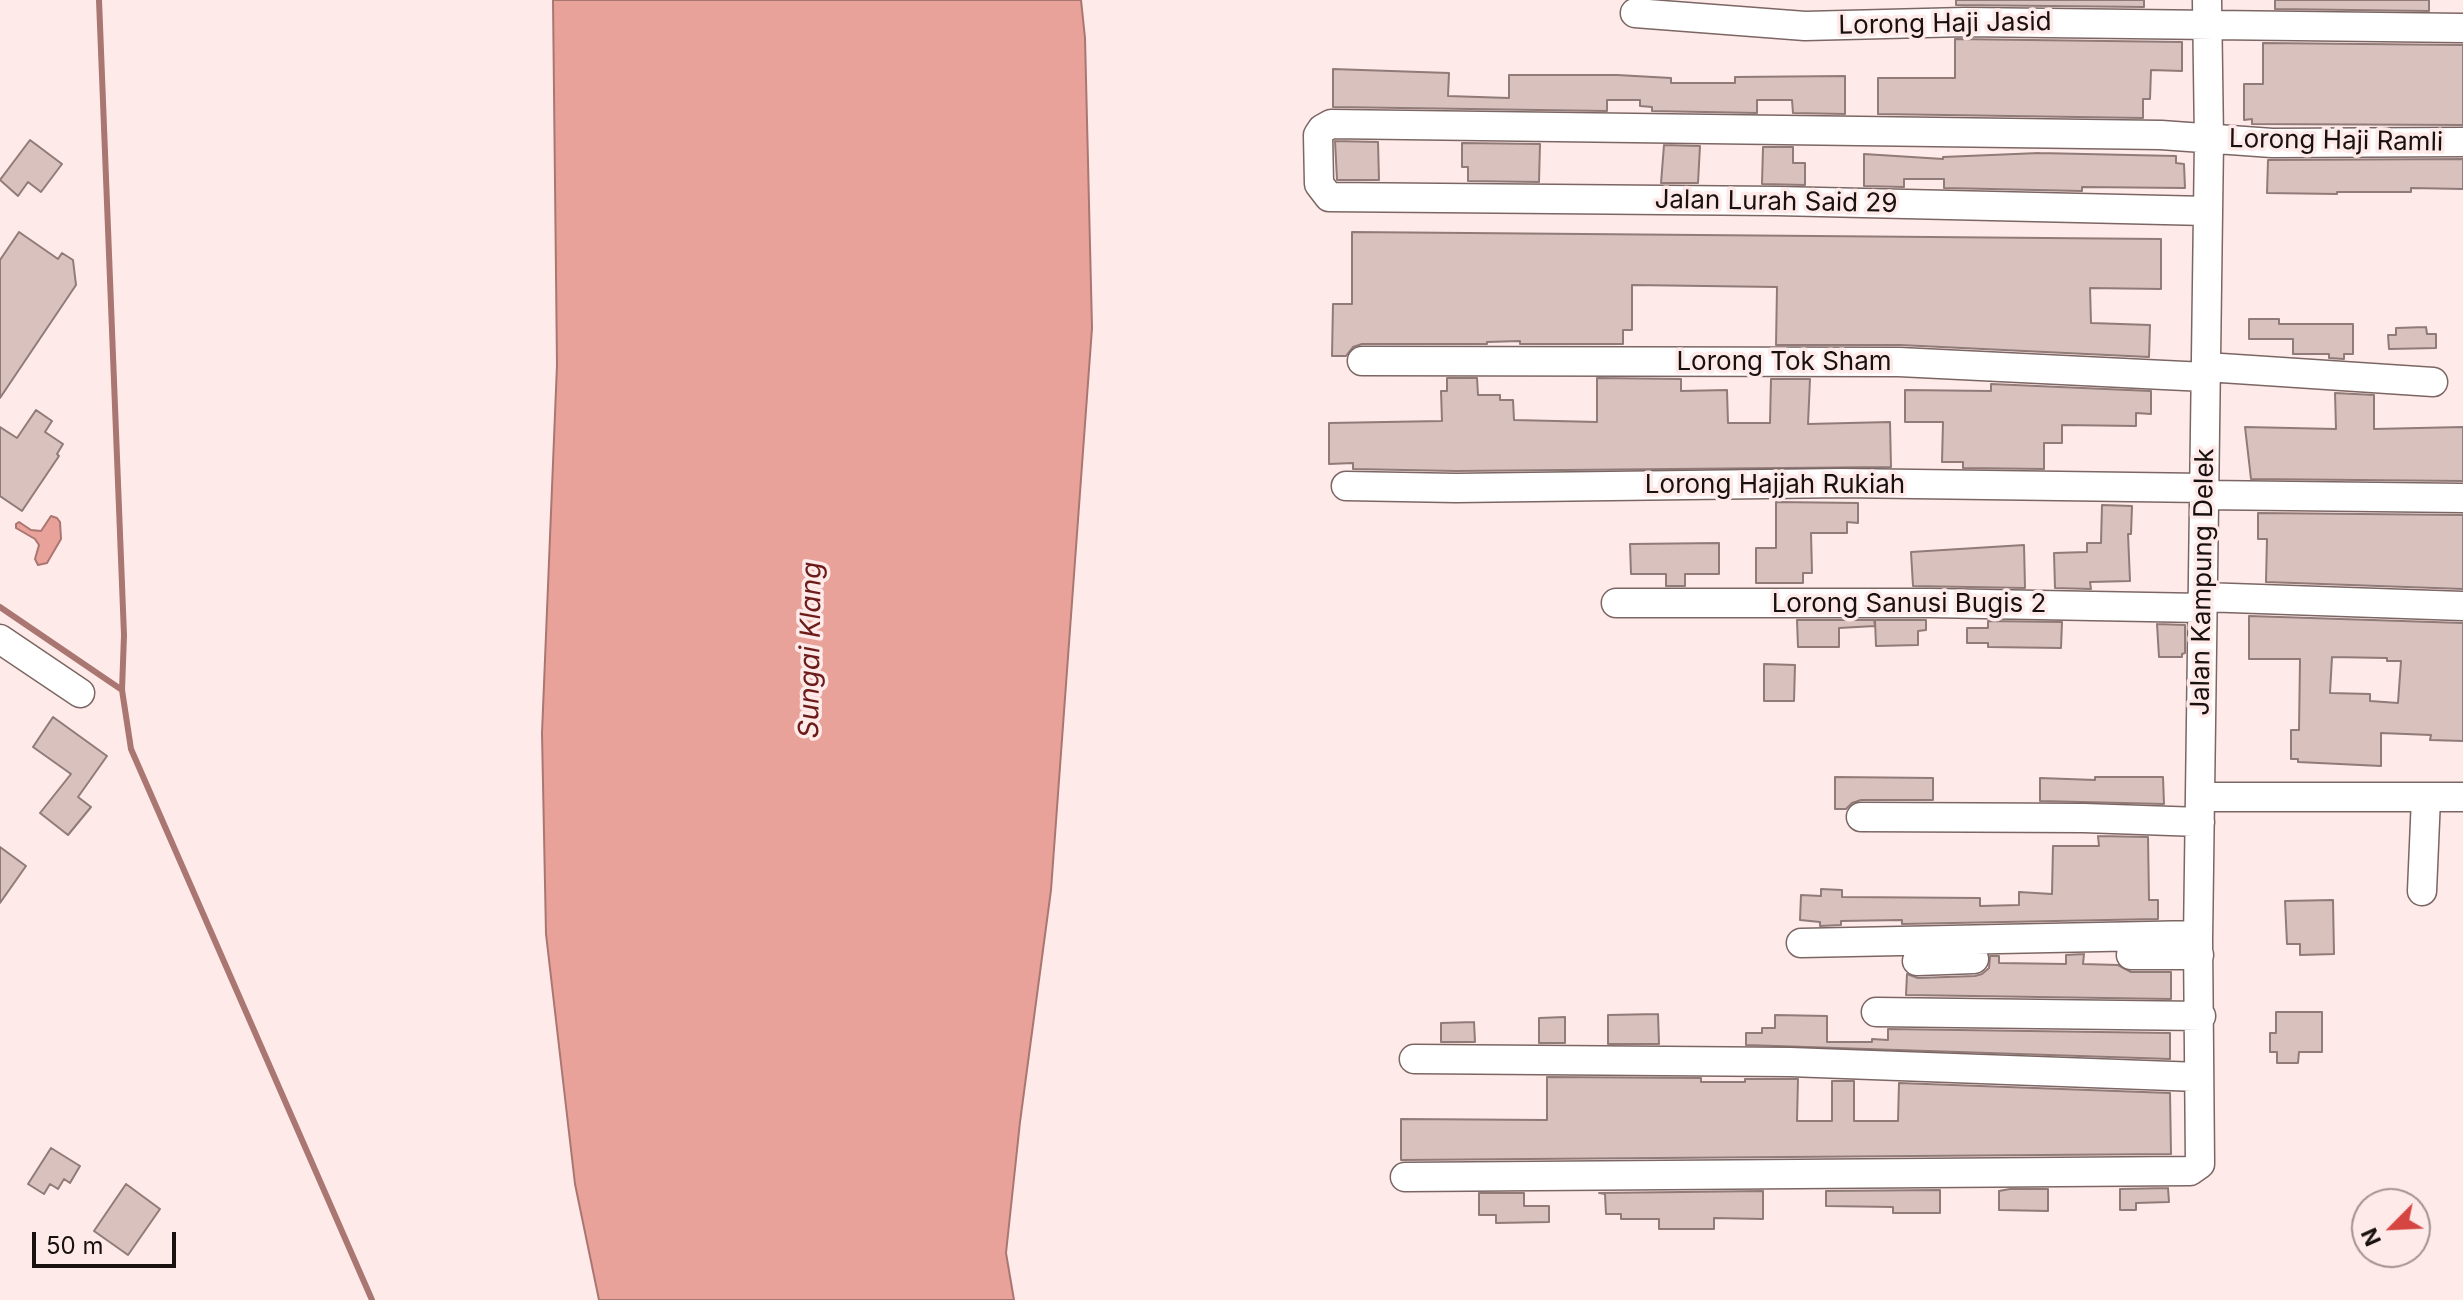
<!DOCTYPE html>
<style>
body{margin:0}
#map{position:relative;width:2463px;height:1300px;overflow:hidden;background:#feeae8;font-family:Inter,sans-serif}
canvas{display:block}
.north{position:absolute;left:2351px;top:1188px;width:80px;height:80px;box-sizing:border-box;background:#feeae8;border:2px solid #a29392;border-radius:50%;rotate:246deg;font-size:22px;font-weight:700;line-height:32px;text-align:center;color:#191110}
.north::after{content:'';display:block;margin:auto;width:28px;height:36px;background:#d54642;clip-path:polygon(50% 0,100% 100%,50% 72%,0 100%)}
.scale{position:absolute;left:32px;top:1232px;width:144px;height:36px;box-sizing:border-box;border:4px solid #191110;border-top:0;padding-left:10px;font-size:24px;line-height:28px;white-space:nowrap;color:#191110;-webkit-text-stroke:6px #feeae8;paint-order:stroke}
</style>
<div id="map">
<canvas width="2463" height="1300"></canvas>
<div class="north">N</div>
<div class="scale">50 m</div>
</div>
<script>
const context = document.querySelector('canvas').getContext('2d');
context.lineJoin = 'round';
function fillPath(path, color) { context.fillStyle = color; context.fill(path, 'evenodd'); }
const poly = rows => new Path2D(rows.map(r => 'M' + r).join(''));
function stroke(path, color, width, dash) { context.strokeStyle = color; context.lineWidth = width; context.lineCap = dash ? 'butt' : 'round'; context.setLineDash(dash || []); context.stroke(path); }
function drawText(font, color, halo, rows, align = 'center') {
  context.font = font + ' Inter,sans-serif'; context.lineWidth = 7; context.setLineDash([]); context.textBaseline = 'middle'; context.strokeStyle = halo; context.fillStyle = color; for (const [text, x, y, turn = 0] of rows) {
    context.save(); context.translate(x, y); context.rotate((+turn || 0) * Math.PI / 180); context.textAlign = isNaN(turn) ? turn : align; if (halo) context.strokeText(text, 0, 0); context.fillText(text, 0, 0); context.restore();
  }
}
const water = poly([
 [553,0,1081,0,1085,38,1092,328,1051,890,1020,1122,1006,1253,1014,1300,599,1300,575,1184,546,934,542,733,557,365,553,0],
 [51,516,57,518,60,522,61,539,47,563,38,565,35,559,39,545,35,539,16,528,16,524,19,522,31,530,41,531,51,516]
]);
fillPath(water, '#e8a29a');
stroke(water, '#aa7671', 2);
stroke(poly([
 [99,0,124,635,122,690,131,749,372,1300],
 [0,607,122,690]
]), '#aa7671', 6);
const building = poly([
 [1956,0,2144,0,2144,7,1956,5,1956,0],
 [2275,0,2429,0,2429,11,2275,9,2275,0],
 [1955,39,2182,42,2182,71,2151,70,2150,99,2143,99,2143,118,1878,114,1878,78,1955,78,1955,39],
 [2263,43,2463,45,2463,125,2252,124,2252,119,2244,120,2244,84,2263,84,2263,43],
 [1333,69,1449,73,1448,96,1509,98,1509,75,1617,75,1671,78,1671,83,1735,83,1735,77,1845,76,1845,114,1793,113,1792,100,1757,100,1757,113,1652,111,1652,107,1640,106,1640,100,1607,100,1607,111,1333,107,1333,69],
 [30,140,62,164,41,192,28,182,18,196,0,180,30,140],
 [1335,141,1378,142,1379,180,1337,180,1335,141],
 [1462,143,1540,144,1539,182,1468,181,1468,167,1462,167,1462,143],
 [1664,145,1700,146,1698,183,1661,183,1664,145],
 [1763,147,1793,147,1793,163,1805,163,1805,185,1762,184,1763,147],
 [2039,153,2176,156,2176,163,2184,164,2185,188,2082,187,2082,191,1944,188,1944,179,1904,179,1904,187,1864,186,1864,154,1943,159,1943,157,2039,153],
 [2463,159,2463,189,2411,188,2411,192,2337,192,2337,194,2267,193,2268,160,2463,159],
 [19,232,58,259,62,253,73,260,76,285,0,398,0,260,19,232],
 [1352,232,2161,239,2161,289,2090,288,2091,323,2150,325,2149,357,1900,345,1776,345,1777,287,1632,285,1632,330,1623,330,1623,344,1520,344,1520,341,1487,342,1487,344,1362,344,1353,347,1346,356,1332,356,1333,304,1352,304,1352,232],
 [2249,319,2279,319,2279,324,2353,324,2353,354,2344,354,2344,359,2329,358,2329,354,2293,354,2293,339,2249,339,2249,319],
 [2426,327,2427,334,2436,334,2436,348,2389,349,2388,335,2396,335,2396,328,2426,327],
 [1447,378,1477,378,1478,395,1500,395,1500,400,1513,400,1514,420,1597,422,1597,378,1681,379,1681,391,1727,390,1728,423,1770,423,1771,379,1810,379,1808,424,1890,422,1891,467,1456,471,1353,469,1353,463,1329,464,1329,423,1442,421,1441,391,1447,391,1447,378],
 [1991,384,2151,391,2151,414,2136,413,2136,426,2062,425,2062,443,2044,443,2044,469,1963,468,1963,462,1942,462,1943,422,1905,422,1905,390,1991,391,1991,384],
 [2335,393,2374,395,2374,429,2463,427,2463,481,2251,479,2245,427,2336,429,2335,393],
 [36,410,52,421,45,432,63,444,57,454,59,456,22,511,0,496,0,427,17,438,36,410],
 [1776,502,1858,503,1858,523,1847,522,1847,533,1811,533,1812,573,1803,573,1803,583,1756,583,1756,548,1776,548,1776,502],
 [2102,505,2132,506,2131,534,2128,534,2130,581,2090,582,2091,589,2055,588,2054,553,2087,552,2087,543,2101,543,2102,505],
 [2258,513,2463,515,2463,589,2266,582,2267,539,2258,539,2258,513],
 [1719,543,1719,574,1685,574,1685,586,1666,586,1666,574,1631,574,1630,544,1719,543],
 [2024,545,2025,588,1913,586,1911,552,2024,545],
 [2249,616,2463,623,2463,741,2430,740,2431,735,2381,733,2381,766,2298,762,2298,759,2291,759,2291,730,2299,730,2300,659,2249,659,2249,616],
 [2332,657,2387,658,2387,661,2401,661,2398,703,2370,701,2370,694,2330,693,2332,657],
 [1797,620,1874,620,1875,626,1839,628,1839,647,1798,647,1797,620],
 [1875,620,1926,620,1926,630,1918,631,1918,645,1876,646,1875,620],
 [1988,621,2062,622,2061,648,1988,647,1988,643,1967,643,1967,628,1988,628,1988,621],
 [2157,624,2185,625,2185,653,2182,654,2182,657,2159,657,2157,624],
 [1764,664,1795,665,1794,701,1764,701,1764,664],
 [53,717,107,756,78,797,91,807,68,835,40,813,71,774,33,747,53,717],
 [1835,777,1933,778,1933,800,1861,800,1852,803,1846,809,1835,809,1835,777],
 [2095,777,2163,777,2164,804,2040,801,2040,778,2095,780,2095,777],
 [2098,836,2148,837,2149,900,2158,900,2158,919,1902,924,1902,920,1841,921,1841,925,1820,926,1820,922,1800,920,1801,895,1821,896,1821,889,1842,890,1842,897,1980,898,1980,906,2019,905,2019,892,2052,894,2053,846,2099,846,2098,836],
 [0,847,26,866,0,903,0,847],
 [2333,900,2334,954,2300,955,2300,944,2287,944,2285,901,2333,900],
 [2084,954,2083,964,2118,965,2131,972,2171,972,2171,999,1906,995,1907,974,1918,978,1975,976,1982,974,1989,968,1990,956,1999,956,1999,963,2066,964,2066,955,2084,954],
 [2276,1012,2322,1012,2322,1052,2299,1052,2298,1063,2277,1063,2277,1052,2270,1052,2270,1033,2276,1033,2276,1012],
 [1658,1014,1659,1044,1608,1044,1608,1015,1658,1014],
 [1775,1015,1827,1016,1827,1042,1872,1042,1872,1039,1888,1040,1888,1029,2170,1033,2170,1059,1746,1045,1746,1033,1762,1033,1762,1028,1775,1028,1775,1015],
 [1565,1017,1565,1043,1539,1043,1539,1018,1565,1017],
 [1474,1022,1475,1042,1441,1042,1441,1023,1474,1022],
 [1547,1077,1701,1078,1701,1082,1745,1082,1745,1079,1798,1079,1797,1121,1832,1121,1832,1081,1854,1081,1854,1121,1898,1121,1899,1083,2170,1093,2171,1154,1401,1160,1401,1119,1547,1120,1547,1077],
 [51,1148,80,1166,70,1183,64,1179,58,1189,50,1184,44,1194,28,1184,51,1148],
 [126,1184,160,1209,128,1255,94,1231,126,1184],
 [2168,1188,2169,1202,2136,1203,2136,1210,2120,1210,2120,1189,2168,1188],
 [2010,1189,2048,1189,2048,1211,1999,1210,1999,1191,2010,1189],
 [1940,1190,1940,1213,1893,1213,1893,1207,1826,1206,1826,1191,1940,1190],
 [1763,1191,1763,1219,1714,1218,1714,1229,1659,1229,1659,1219,1621,1219,1621,1214,1606,1214,1605,1194,1599,1193,1763,1191],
 [1479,1193,1524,1193,1524,1206,1549,1206,1549,1222,1496,1223,1496,1215,1479,1215,1479,1193]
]);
fillPath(building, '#d9c1be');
stroke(building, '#907b78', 2);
const minor = poly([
 [1635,13,1805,26,1965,22,2463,28],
 [2207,211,1777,201,1329,197,1319,184,1318,135,1322,129,1331,124,2161,135,2272,143,2463,142],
 [1362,361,1899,362,2205,377],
 [2206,367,2433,382],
 [1346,486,1456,488,1842,483,2204,488],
 [2204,495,2463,498],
 [2202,597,2463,606],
 [1616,603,1930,603,2202,608],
 [0,639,80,693],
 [2200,797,2463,797],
 [1861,817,2084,818,2200,822],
 [2422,891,2426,798],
 [1801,943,2198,935],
 [2131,955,2199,955],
 [1917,961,1974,959],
 [1876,1012,2201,1016],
 [1414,1059,1790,1062,2199,1077],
 [1405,1177,2190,1171,2200,1164,2198,940,2209,140,2207,0]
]);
stroke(minor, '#7b6663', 31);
stroke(minor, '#fff', 28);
drawText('26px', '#191110', '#feeae8', [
 ["Lorong Haji Jasid",1945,24,-1],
 ["Lorong Haji Ramli",2336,141,1],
 ["Jalan Lurah Said 29",1776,202,1],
 ["Lorong Tok Sham",1784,362],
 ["Lorong Hajjah Rukiah",1775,485],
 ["Jalan Kampung Delek",2203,582,-89],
 ["Lorong Sanusi Bugis 2",1909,604]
]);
drawText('italic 28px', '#6c1b19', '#feeae8', [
 ["Sungai Klang",811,650,-89]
]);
</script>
